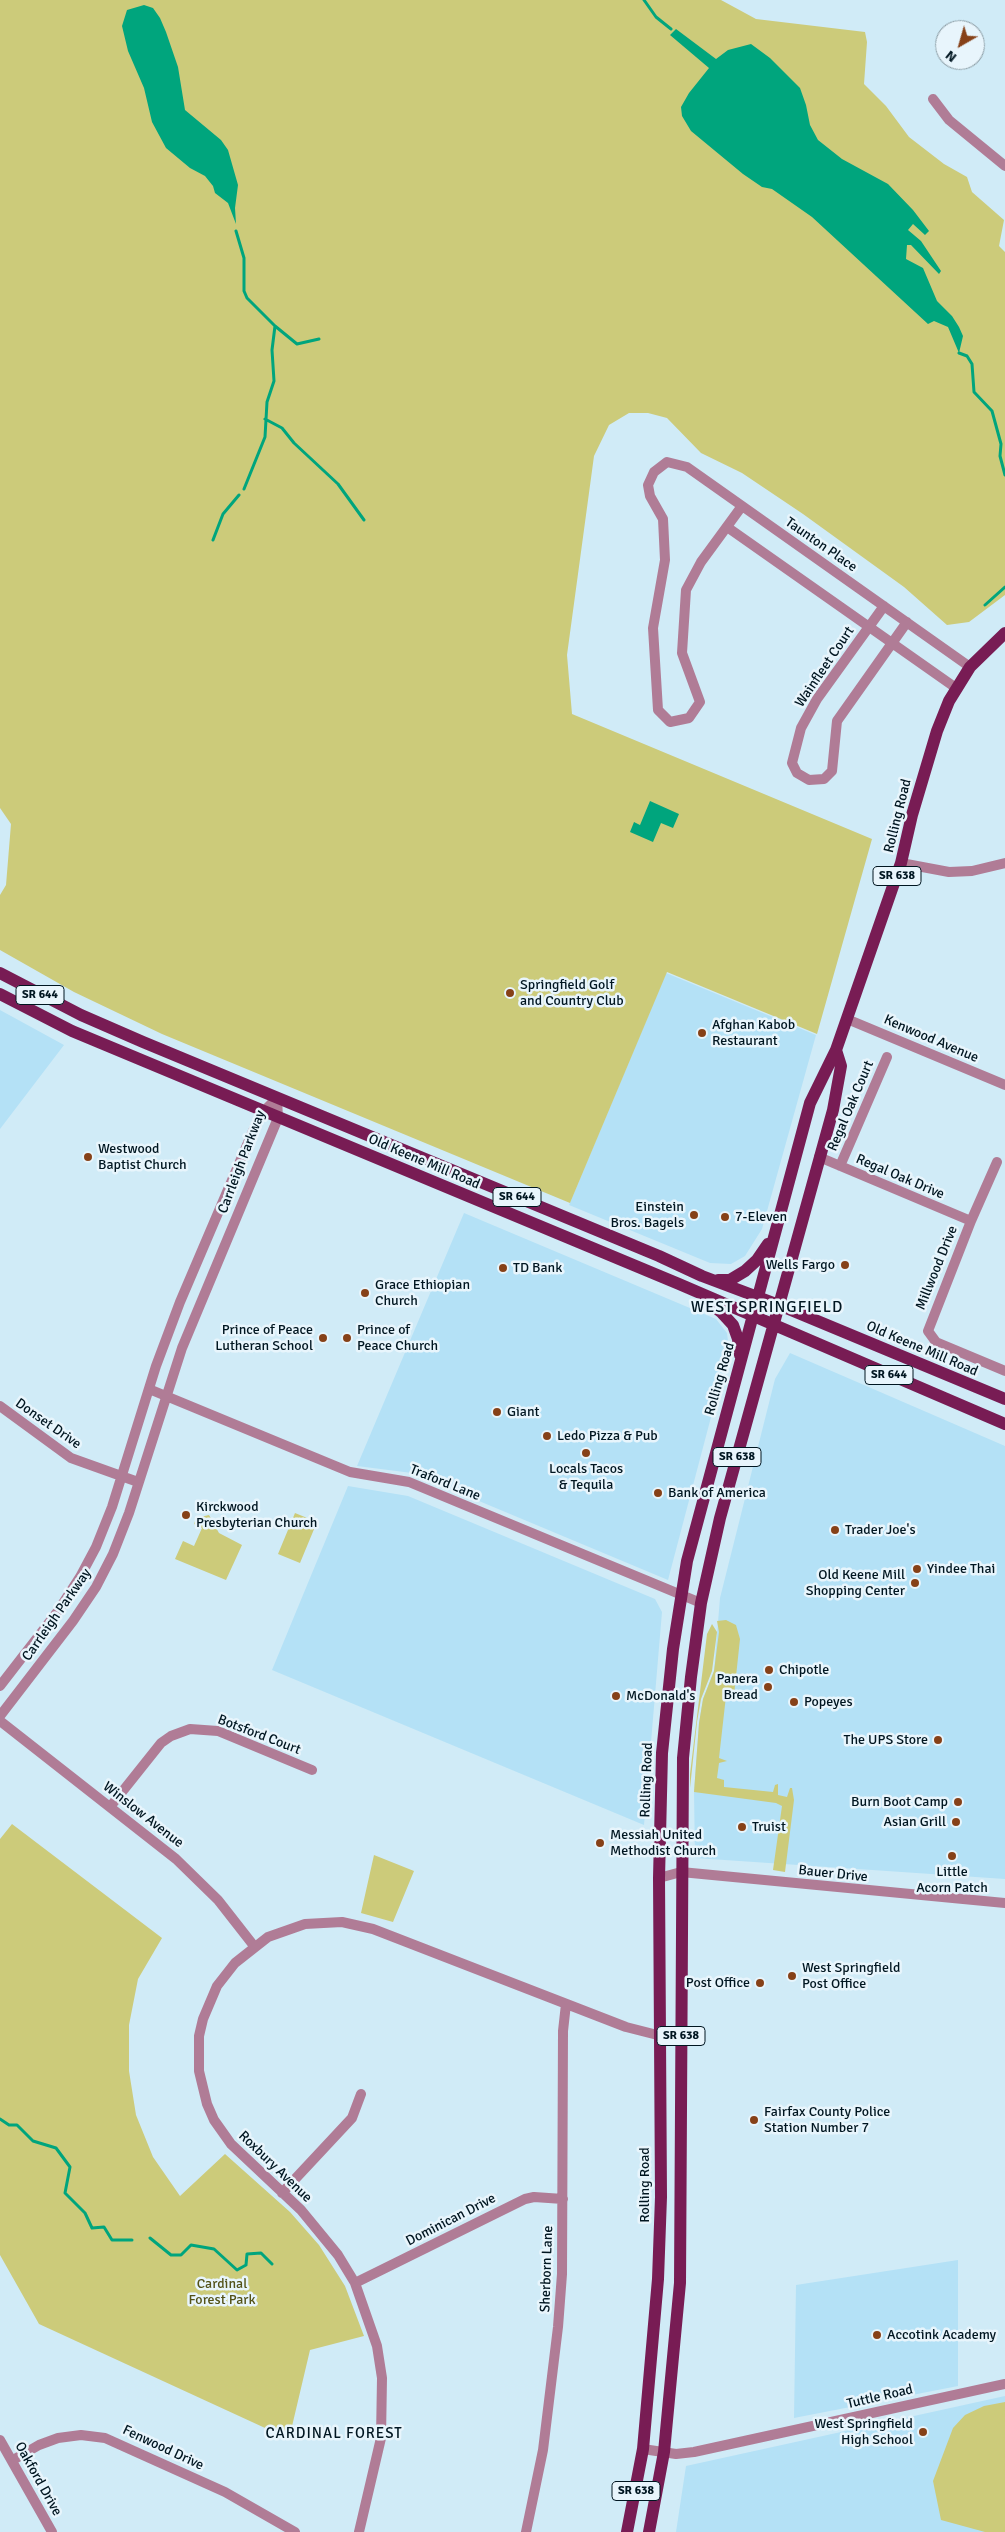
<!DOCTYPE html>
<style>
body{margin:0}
#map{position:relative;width:1005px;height:2532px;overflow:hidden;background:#d0ebf7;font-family:Signika,sans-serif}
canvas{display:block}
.north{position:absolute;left:935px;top:20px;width:50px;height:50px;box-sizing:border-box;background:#e8f5fc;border:1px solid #8b9ca4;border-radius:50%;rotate:218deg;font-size:14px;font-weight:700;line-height:20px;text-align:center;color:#001621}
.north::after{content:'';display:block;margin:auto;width:18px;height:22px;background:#864118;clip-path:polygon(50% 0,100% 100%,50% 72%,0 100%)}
</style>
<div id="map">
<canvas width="1005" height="2532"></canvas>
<div class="north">N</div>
</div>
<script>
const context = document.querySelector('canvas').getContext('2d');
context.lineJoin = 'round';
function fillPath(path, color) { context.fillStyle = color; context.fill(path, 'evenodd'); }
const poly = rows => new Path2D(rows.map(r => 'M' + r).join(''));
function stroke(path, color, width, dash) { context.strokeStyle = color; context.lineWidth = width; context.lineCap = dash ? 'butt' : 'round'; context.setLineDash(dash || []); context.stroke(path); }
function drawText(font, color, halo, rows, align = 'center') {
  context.font = font + ' Signika,sans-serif'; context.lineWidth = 5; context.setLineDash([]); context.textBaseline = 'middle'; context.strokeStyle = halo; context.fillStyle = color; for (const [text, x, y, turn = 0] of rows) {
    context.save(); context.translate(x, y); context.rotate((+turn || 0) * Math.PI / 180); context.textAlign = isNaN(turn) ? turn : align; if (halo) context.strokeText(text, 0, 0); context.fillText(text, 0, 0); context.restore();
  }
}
fillPath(poly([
 [666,973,816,1035,762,1229,745,1256,731,1264,710,1263,569,1205],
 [0,1010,64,1045,0,1129],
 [464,1213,716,1319,727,1333,729,1349,668,1580,412,1473,357,1466],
 [790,1353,1005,1446,1005,1879,695,1858,694,1792,699,1723,703,1699,714,1671,720,1598,775,1379],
 [348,1486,408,1496,655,1599,662,1612,644,1825,272,1670],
 [958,2260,958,2386,794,2418,796,2285],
 [1005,2396,1005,2532,676,2532,686,2466]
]), '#b4e1f6');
fillPath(poly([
 [0,0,721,0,756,19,865,32,867,42,864,84,886,106,909,137,944,164,967,177,972,192,1004,220,999,246,1005,252,1005,595,969,622,947,625,904,587,803,514,742,473,701,453,667,418,648,413,629,413,609,425,594,456,567,655,572,714,872,839,817,1034,667,972,570,1203,162,1034,74,992,0,950,0,895,6,885,11,824,0,808],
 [295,1513,317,1522,300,1563,278,1554],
 [209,1515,219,1533,242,1545,226,1580,175,1559,183,1541,194,1546,202,1528,194,1524,196,1518],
 [726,1620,736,1625,740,1639,734,1695,726,1696,719,1758,727,1761,719,1763,717,1778,724,1780,724,1787,773,1792,775,1785,778,1784,778,1795,787,1797,790,1788,792,1788,794,1800,785,1872,773,1870,782,1806,776,1803,694,1792,699,1723,703,1699,714,1671,719,1632,717,1621],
 [712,1624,717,1632,712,1671,701,1699,697,1722,690,1788,690,1774,707,1634],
 [12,1824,162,1938,138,1979,129,2025,129,2071,136,2115,153,2157,180,2196,225,2154,290,2212,319,2245,345,2286,364,2336,310,2350,289,2439,39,2324,0,2255,0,1839],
 [374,1855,414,1871,393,1922,361,1913],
 [1005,2402,1005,2532,985,2532,941,2520,933,2481,953,2428,965,2415,984,2406]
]), '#cccb7a');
fillPath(poly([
 [144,5,153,8,160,18,166,32,178,67,185,110,221,140,228,150,238,185,235,208,236,224,228,203,215,193,213,186,205,176,190,168,166,148,152,122,144,88,128,51,122,26,127,10],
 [676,29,716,59,728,50,751,44,770,58,800,88,806,105,810,125,818,140,842,159,888,184,913,210,929,231,925,235,913,224,908,230,921,241,941,271,939,274,911,245,907,245,906,259,923,268,937,301,952,316,959,327,963,336,959,353,948,327,934,321,928,324,812,217,772,189,762,187,743,174,691,131,682,116,681,107,689,93,709,68,670,35],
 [650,801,679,814,673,828,661,823,653,842,630,832,634,822,640,825]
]), '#00a57d');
stroke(poly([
 [644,0,656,17,671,29],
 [236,231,244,258,244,291,247,298,275,326,272,350,274,381,267,402,265,437,244,489],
 [275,326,297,344,319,339],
 [959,353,967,356,972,364,974,392,992,411,1001,444,1000,456,1005,475],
 [265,419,282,428,294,443,338,484,364,520],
 [213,540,223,514,239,495],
 [985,605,1005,587],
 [0,2119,9,2125,17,2125,33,2141,56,2148,70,2167,65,2193,85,2213,92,2228,104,2227,112,2240,132,2240],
 [150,2238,171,2255,181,2255,191,2245,214,2249,237,2270,246,2265,247,2254,261,2253,272,2264]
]), '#00a57d', 3);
stroke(poly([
 [933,99,949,120,1005,166],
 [742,506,701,562,686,590,682,653,700,702,689,718,670,722,658,710,653,628,665,560,663,519,650,496,648,485,654,472,667,462,687,467,970,667],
 [727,527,956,688],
 [884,606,817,699,801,728,792,763,797,773,809,780,824,779,832,771,837,721,907,622],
 [901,863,949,872,972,871,1005,863],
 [847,1019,1005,1085],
 [819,1157,971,1221],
 [997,1162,971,1221,928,1331,936,1342,1005,1371],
 [840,1166,887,1057],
 [149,1389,350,1472,409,1482,701,1603],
 [0,1406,71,1458,138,1482],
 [0,1686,58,1611,80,1577,96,1547,112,1507,156,1366,180,1302,253,1131,263,1112,277,1098],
 [0,1716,73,1621,96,1587,113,1554,129,1513,182,1348,278,1118,277,1098],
 [0,1721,176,1859,218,1900,254,1946],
 [110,1807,161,1743,171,1736,190,1729,218,1731,312,1770],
 [659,1878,681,1872,1005,1903],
 [282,2193,352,2118,361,2094],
 [355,2283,525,2199,534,2197,563,2199],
 [0,2440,52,2532],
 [643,2449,676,2454,694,2452,1005,2384],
 [13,2460,39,2445,58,2438,81,2435,105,2438,225,2492,295,2532],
 [359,2532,381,2438,382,2378,377,2346,355,2283,338,2255,301,2210,231,2144,214,2120,207,2104,199,2071,199,2036,203,2019,217,1986,235,1963,268,1937,305,1924,342,1922,373,1929,626,2027,681,2041],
 [526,2532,543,2450,558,2327,562,2274,563,2031,566,2004]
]), '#b07c96', 10);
stroke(poly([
 [0,973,81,1015,143,1042,659,1256,702,1276,779,1305,1005,1399],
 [0,994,72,1031,679,1284,1005,1424],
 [718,1280,730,1280,745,1271,757,1260,768,1244],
 [708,1302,721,1312,733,1325,738,1339,740,1355],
 [627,2532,643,2449,658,2279,661,2197,659,1878,662,1753,673,1649,687,1561,810,1103,836,1050,901,863,912,815,937,731,949,701,970,667,1005,633],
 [649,2532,664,2452,680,2283,683,1758,691,1677,701,1603,720,1518,833,1110,841,1066,836,1050]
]), '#781c54', 12);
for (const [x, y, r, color] of [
 [510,993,5,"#864118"],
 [702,1033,5,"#864118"],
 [88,1157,5,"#864118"],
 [694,1215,5,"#864118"],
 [725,1217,5,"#864118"],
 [845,1265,5,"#864118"],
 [503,1268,5,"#864118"],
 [365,1293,5,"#864118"],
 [323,1338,5,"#864118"],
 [347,1338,5,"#864118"],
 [497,1412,5,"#864118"],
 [547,1436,5,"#864118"],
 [586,1453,5,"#864118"],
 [658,1493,5,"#864118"],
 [186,1515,5,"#864118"],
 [835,1530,5,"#864118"],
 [917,1569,5,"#864118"],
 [915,1583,5,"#864118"],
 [769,1670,5,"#864118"],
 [768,1687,5,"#864118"],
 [616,1696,5,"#864118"],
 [794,1702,5,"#864118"],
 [938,1740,5,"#864118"],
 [958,1802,5,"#864118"],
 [956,1822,5,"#864118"],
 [742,1827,5,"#864118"],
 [600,1843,5,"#864118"],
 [952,1856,5,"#864118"],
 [792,1976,5,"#864118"],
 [760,1983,5,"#864118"],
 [754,2120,5,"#864118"],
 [877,2335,5,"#864118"],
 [923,2432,5,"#864118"]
]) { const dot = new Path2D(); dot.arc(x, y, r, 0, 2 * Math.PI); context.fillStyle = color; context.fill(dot); stroke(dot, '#e8f5fc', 2); }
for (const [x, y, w] of [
 [897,876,48],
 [40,995,48],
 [517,1197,48],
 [889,1375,48],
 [737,1457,48],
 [681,2036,48],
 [636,2491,48]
]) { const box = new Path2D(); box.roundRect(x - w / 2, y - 9.5, w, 19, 4); context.fillStyle = '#e8f5fc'; context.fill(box); stroke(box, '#001621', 1); }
drawText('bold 12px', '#001621', null, [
 ["SR 638",897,876],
 ["SR 644",40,995],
 ["SR 644",517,1197],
 ["SR 644",889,1375],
 ["SR 638",737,1457],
 ["SR 638",681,2036],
 ["SR 638",636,2491]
]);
drawText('14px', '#001621', '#e8f5fc', [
 ["Taunton Place",821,545,35],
 ["Wainfleet Court",825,667,-56],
 ["Rolling Road",898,816,-76],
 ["Kenwood Avenue",931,1039,23],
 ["Regal Oak Court",851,1106,-67],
 ["Carrleigh Parkway",242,1162,-69],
 ["Old Keene Mill Road",424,1162,23],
 ["Regal Oak Drive",900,1177,23],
 ["Millwood Drive",937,1268,-68],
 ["Old Keene Mill Road",922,1349,23],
 ["Rolling Road",720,1379,-74],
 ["Donset Drive",48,1424,35],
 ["Traford Lane",445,1483,22],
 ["Carrleigh Parkway",57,1615,-55],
 ["Botsford Court",259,1735,21],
 ["Rolling Road",647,1780,-88],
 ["Winslow Avenue",143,1815,38],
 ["Bauer Drive",833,1874,6],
 ["Roxbury Avenue",275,2167,44],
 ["Rolling Road",645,2185,-90],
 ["Dominican Drive",451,2220,-27],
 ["Sherborn Lane",547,2269,-88],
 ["Tuttle Road",880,2397,-13],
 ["Fenwood Drive",163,2448,25],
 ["Oakford Drive",38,2479,61]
]);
drawText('14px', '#001621', '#e8f5fc', [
 ["Springfield Golf",520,985],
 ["and Country Club",520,1001],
 ["Afghan Kabob",712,1025],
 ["Restaurant",712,1041],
 ["Westwood",98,1149],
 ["Baptist Church",98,1165],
 ["Einstein",684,1207,"right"],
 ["Bros. Bagels",684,1223,"right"],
 ["7-Eleven",735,1217],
 ["Wells Fargo",835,1265,"right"],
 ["TD Bank",513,1268],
 ["Grace Ethiopian",375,1285],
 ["Church",375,1301],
 ["Prince of Peace",313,1330,"right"],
 ["Lutheran School",313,1346,"right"],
 ["Prince of",357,1330],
 ["Peace Church",357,1346],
 ["Giant",507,1412],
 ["Ledo Pizza & Pub",557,1436],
 ["Locals Tacos",586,1469,"center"],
 ["& Tequila",586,1485,"center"],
 ["Bank of America",668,1493],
 ["Kirckwood",196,1507],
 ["Presbyterian Church",196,1523],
 ["Trader Joe's",845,1530],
 ["Yindee Thai",927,1569],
 ["Old Keene Mill",905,1575,"right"],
 ["Shopping Center",905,1591,"right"],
 ["Chipotle",779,1670],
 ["Panera",758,1679,"right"],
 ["Bread",758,1695,"right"],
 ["McDonald's",626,1696],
 ["Popeyes",804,1702],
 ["The UPS Store",928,1740,"right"],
 ["Burn Boot Camp",948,1802,"right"],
 ["Asian Grill",946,1822,"right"],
 ["Truist",752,1827],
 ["Messiah United",610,1835],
 ["Methodist Church",610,1851],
 ["Little",952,1872,"center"],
 ["Acorn Patch",952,1888,"center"],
 ["West Springfield",802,1968],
 ["Post Office",802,1984],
 ["Post Office",750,1983,"right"],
 ["Fairfax County Police",764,2112],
 ["Station Number 7",764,2128],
 ["Accotink Academy",887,2335],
 ["West Springfield",913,2424,"right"],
 ["High School",913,2440,"right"]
], 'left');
drawText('14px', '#535218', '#e8f5fc', [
 ["Cardinal",222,2284],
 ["Forest Park",222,2300]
]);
context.letterSpacing = '1px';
drawText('15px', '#001621', '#e8f5fc', [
 ["CARDINAL FOREST",334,2434]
]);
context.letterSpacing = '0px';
context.letterSpacing = '1px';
drawText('16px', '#001621', '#e8f5fc', [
 ["WEST SPRINGFIELD",767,1308]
]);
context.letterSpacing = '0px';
</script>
